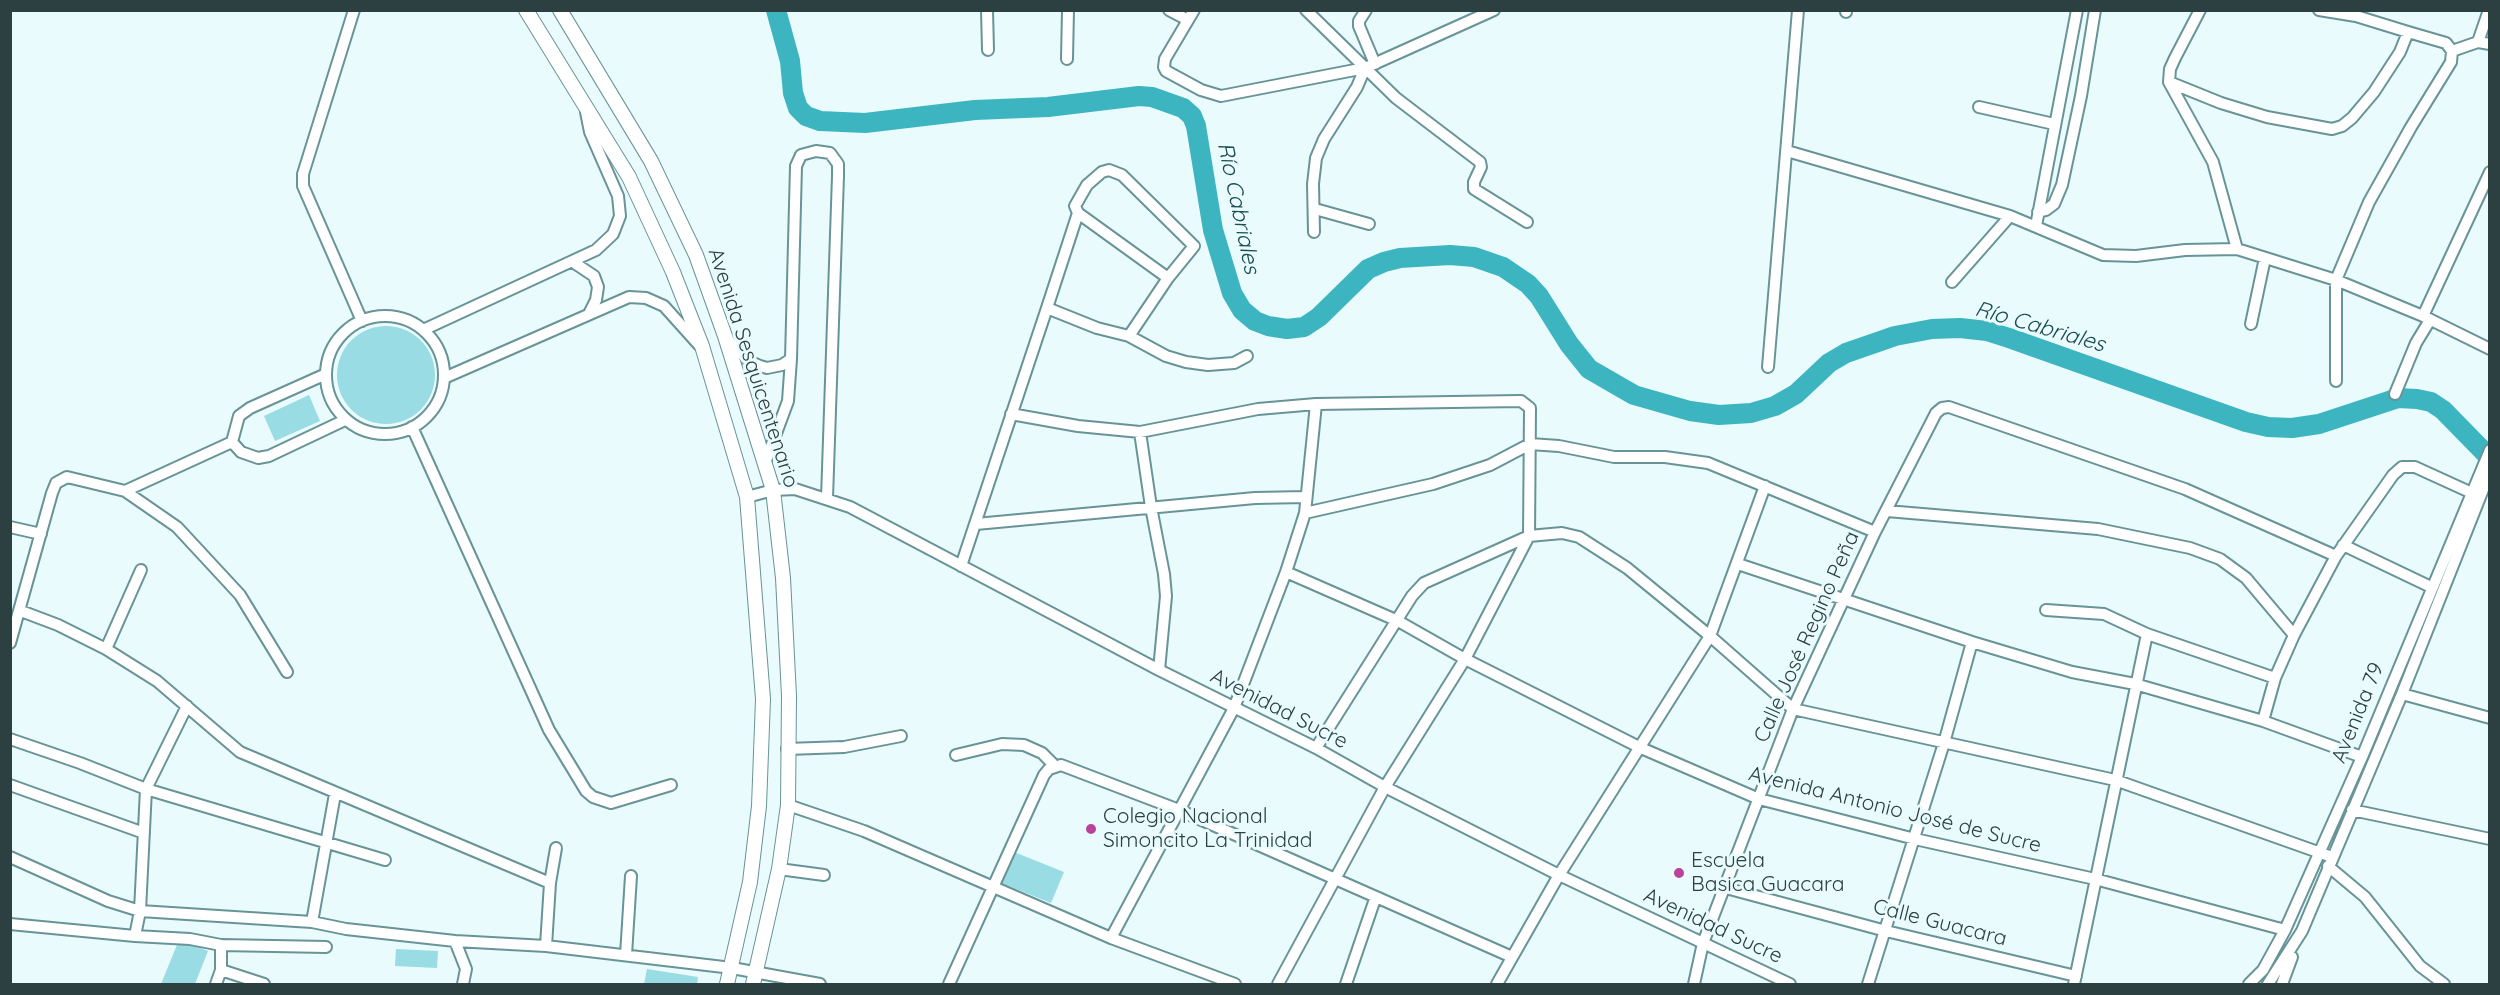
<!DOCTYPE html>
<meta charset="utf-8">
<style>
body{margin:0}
#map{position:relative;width:2500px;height:995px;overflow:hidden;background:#e9fbfd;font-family:Quicksand,sans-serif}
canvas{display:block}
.frame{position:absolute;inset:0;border:12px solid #2c3f41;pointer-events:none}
</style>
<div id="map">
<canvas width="2500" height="995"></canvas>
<div class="frame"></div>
</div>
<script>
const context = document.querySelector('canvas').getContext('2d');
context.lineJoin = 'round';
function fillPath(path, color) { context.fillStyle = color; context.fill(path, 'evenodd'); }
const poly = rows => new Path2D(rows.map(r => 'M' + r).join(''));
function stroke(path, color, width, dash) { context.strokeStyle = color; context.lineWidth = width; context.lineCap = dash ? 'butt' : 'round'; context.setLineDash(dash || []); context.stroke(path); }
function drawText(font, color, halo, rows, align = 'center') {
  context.font = font + ' Quicksand,sans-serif'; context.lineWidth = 6; context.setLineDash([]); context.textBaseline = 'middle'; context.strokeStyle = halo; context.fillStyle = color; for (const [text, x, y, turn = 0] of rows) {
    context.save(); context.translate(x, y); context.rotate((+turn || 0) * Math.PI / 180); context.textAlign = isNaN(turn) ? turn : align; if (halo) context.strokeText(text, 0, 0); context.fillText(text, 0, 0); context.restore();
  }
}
fillPath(poly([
 '337 375a49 49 0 1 1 98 0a49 49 0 1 1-98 0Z',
 [309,395,320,421,275,441,264,416],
 [1014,852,1064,872,1051,903,1001,883],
 [179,940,208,951,195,984,161,984],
 [396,949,438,951,437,968,395,966],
 [647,969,698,977,697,984,644,984]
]), '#9adce3');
stroke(poly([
 [776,10,790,61,793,93,798,108,806,116,820,121,865,123,975,110,1048,107,1139,96,1152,97,1183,108,1192,116,1196,126,1213,230,1232,293,1242,310,1255,321,1268,326,1287,329,1304,327,1319,317,1368,269,1384,262,1400,258,1450,255,1474,257,1503,267,1528,284,1539,296,1569,344,1589,369,1634,395,1690,411,1719,415,1751,413,1775,406,1796,394,1829,363,1846,353,1895,336,1932,329,1960,328,1987,331,2009,338,2246,422,2268,427,2292,428,2319,424,2398,398,2417,399,2431,402,2443,410,2490,458]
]), '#3db5c0', 20);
const street = poly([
 [354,10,303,174,303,186,362,321],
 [987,10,988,50],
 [1169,10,1188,20],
 [1194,10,1165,59,1164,67,1166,71,1201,90,1221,96,1365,68,1494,10],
 [1306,10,1396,98,1480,162,1481,167,1474,182,1474,189,1527,222],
 [1366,10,1359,21,1359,26,1375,64],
 [2200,10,2175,58,2170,69,2169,82,2213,162,2237,249,2336,280,2423,316,2490,349],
 [2319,10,2356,16,2408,32,2446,43,2452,51,2478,42,2490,44],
 [1846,12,1846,10],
 [2478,42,2489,10],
 [1067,59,1068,10],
 [2169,82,2221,103,2267,117,2332,129,2342,126,2352,118,2374,92,2400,52,2408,32],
 [1979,107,2054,124],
 [1787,151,2010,216],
 [1315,209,1369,224],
 [2038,212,2046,210,2054,204,2062,185,2081,96,2095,10],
 [1078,213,1168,278],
 [2036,226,2077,10],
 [1314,232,1313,184,1316,158,1324,139,1357,87,1365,68],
 [573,262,594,276,598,287,596,300,589,314],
 [1952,282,2010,216,2103,255,2136,256,2185,250,2237,249],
 '326 375a59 59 0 1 1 118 0a59 59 0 1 1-118 0Z',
 [2423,316,2490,172],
 [2251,324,2265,258],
 [423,330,596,250,613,234,620,216,618,196,590,132,586,112],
 [1129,336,1166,356,1186,362,1208,365,1234,363,1247,356],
 [726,338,749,361,760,366,767,368,782,365,791,359],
 [1768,367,1798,10],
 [326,374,250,408,239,416,232,442,241,452,258,458,269,456,345,420],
 [444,378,629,297,646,298,664,306,699,345],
 [2336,381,2336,280,2369,202,2411,127,2451,62,2452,51],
 [2395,394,2416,343,2430,320],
 [1011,414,1078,426,1140,432,1258,409,1316,404,1521,401,1530,408,1529,536,1465,659,1385,787,1278,984],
 [412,427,549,730,586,791,593,797,611,803,671,785],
 [1140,432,1151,507,1164,574,1166,596,1159,670],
 [765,463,788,401,791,359,796,166,801,155,816,151,830,153,838,164,838,176,827,498],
 [125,491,232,442],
 [747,497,773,490,795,489,850,507,1159,670,1316,748,1385,787,1559,875,1790,984],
 [1887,511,2098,529,2190,548,2220,559,2246,578,2294,635],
 [1305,513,1433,484,1490,465,1530,444,1559,446,1614,457,1665,457,1708,463,1875,532],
 [976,524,1255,498,1305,497],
 [10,527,41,534],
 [2343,545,2431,587],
 [1738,564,1972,642,2072,672,2135,684,2263,721,2362,757],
 [961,566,1047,308,1078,213,1075,206,1087,185,1102,172,1109,170,1122,175,1194,246,1168,278,1129,336,1097,328,1047,308],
 [1286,572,1398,621,1465,659,1641,748,1759,799,1915,839,2095,879,2285,930],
 [2046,610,2104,614,2147,634,2275,678],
 [21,611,58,625,106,649,157,681,240,752,550,883,546,946],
 [10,643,52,493,56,483,67,477,125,491,177,527,240,595,287,672],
 [106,649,141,570],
 [2402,694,2490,718],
 [2263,721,2275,678,2294,635,2336,556,2393,475,2402,467,2415,467,2472,493],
 [10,739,80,763,146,789,385,860],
 [1316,748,1412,596,1424,583,1529,536,1562,533,1579,537,1627,568,1710,636,1793,709,2115,780,2332,857],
 [787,749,844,747,901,736],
 [956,755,1002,744,1024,745,1042,753,1055,766],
 [10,785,144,833],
 [788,805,864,831,1111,938,1235,984],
 [2352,810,2490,839],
 [10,857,108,901,140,911,312,922,346,929,455,941,546,946,732,968,820,984],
 [2328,866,2365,897,2420,966,2444,984],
 [779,869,824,875],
 [550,883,556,848],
 [1726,888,1886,931,2076,976],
 [312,922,335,794],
 [10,924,135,936,140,911,146,789,187,706],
 [135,936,190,939,221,945,221,970,216,984],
 [1111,938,1234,708,1286,572,1305,513,1316,404],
 [455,941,466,969,463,984],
 [221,945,326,947],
 [626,955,631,876],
 [221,970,264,984],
 [949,984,1044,775,1049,769,1061,765,1179,810,1512,957],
 [1346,984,1375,899],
 [1497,984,1559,875,1710,636,1765,486],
 [1694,984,1703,943,1793,709,1875,532,1936,413,1942,408,1949,407,2185,489,2336,556],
 [1868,984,1944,743,1972,642],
 [2074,984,2147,634],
 [2249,984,2263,970,2285,930,2362,757,2490,450],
 [2268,984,2302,931,2402,694,2490,472],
 [2282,984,2292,957]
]);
const secondary = poly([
 [526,10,629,177,673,272,702,346,747,497,763,699,759,806,750,882,727,984],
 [560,10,651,161,696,255,725,336,773,490,783,578,789,696,788,805,779,869,753,984]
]);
stroke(street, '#689498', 14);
stroke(secondary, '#689498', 16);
stroke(street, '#fff', 10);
stroke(secondary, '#fff', 14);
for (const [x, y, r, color] of [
 [1091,829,6,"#b94399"],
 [1679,873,6,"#b94399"]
]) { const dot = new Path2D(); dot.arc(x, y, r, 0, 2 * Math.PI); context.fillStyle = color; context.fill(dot); stroke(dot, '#e9fbfd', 2); }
drawText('21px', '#2c3f41', '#e9fbfd', [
 ["Avenida Sesquicentenario",753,368,72],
 ["Calle José Regino Peña",1807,637,-66],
 ["Avenidad Sucre",1279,709,27],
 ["Avenida 79",2358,713,-68],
 ["Avenida Antonio José de Sucre",1895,810,14],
 ["Calle Guacara",1940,923,14],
 ["Avenidad Sucre",1713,926,25]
]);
drawText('21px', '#2c3f41', '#e9fbfd', [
 ["Colegio Nacional",1103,817],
 ["Simoncito La Trinidad",1103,841],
 ["Escuela",1691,861],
 ["Basica Guacara",1691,885]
], 'left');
drawText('italic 22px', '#194c51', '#e9fbfd', [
 ["Río Cabriales",1238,208,78],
 ["Río Cabriales",2040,327,16]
]);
</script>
